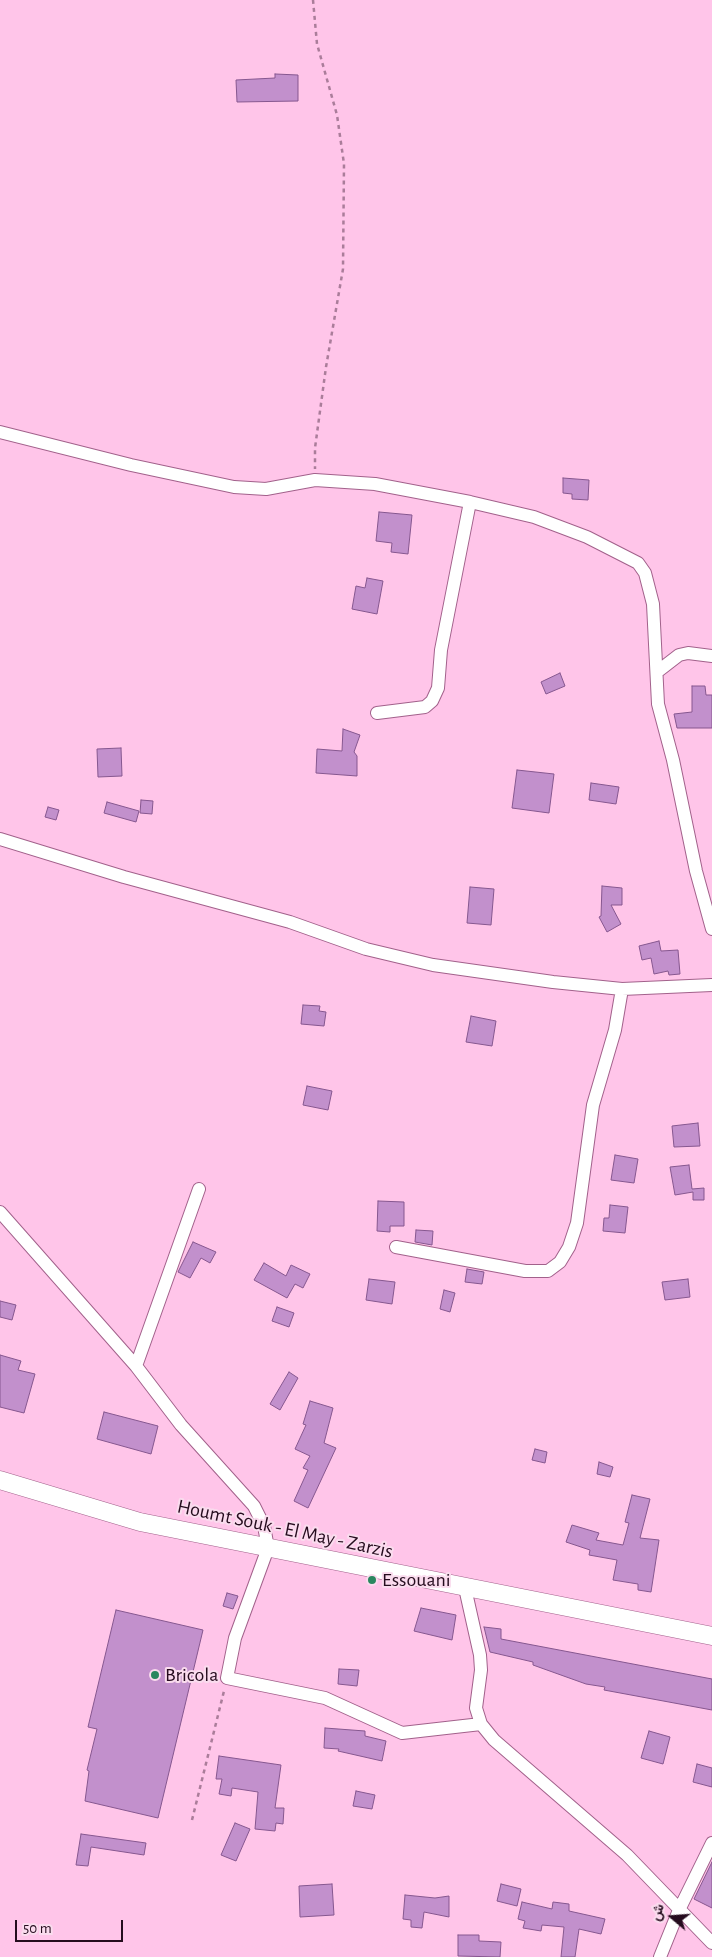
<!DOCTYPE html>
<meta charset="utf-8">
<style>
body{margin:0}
#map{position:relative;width:712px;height:1957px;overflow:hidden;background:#ffc5e9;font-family:"Alegreya Sans",Vazirmatn,sans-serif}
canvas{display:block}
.north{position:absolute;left:647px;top:1892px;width:50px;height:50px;-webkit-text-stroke:4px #fadcee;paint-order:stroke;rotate:288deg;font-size:14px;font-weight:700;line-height:20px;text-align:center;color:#250c1e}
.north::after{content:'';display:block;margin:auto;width:18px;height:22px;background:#250c1e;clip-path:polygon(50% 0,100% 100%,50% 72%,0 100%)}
.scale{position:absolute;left:15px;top:1920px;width:108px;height:22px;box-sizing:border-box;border:2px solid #250c1e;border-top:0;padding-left:6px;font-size:15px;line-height:18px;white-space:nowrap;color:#250c1e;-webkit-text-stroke:4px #fadcee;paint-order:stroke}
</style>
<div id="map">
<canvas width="712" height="1957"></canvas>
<div class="north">ش</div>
<div class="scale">50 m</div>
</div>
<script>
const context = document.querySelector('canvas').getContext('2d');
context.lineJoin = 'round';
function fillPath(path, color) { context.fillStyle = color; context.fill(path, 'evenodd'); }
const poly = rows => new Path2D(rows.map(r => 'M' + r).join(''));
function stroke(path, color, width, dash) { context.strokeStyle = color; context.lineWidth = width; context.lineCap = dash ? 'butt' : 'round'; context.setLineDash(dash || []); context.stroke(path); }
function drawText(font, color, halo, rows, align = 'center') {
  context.font = font + ' "Alegreya Sans",sans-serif'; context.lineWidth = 4; context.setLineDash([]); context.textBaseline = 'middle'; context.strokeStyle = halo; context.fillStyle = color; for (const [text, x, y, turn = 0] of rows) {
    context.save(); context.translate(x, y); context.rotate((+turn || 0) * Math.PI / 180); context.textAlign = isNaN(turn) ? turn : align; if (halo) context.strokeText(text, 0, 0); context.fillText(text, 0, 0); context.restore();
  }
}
const building = poly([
 [275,74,298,75,298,101,237,102,236,80,275,78,275,74],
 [563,478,589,480,588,500,572,499,572,494,563,493,563,478],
 [379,512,412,515,408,554,391,552,392,543,376,541,379,512],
 [367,578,383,581,377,614,352,609,356,586,365,588,367,578],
 [560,673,565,686,546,694,541,682,560,673],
 [692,686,705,686,706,695,712,695,712,728,677,728,674,714,692,712,692,686],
 [343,729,360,735,354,752,357,756,357,776,316,773,317,749,342,751,343,729],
 [121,748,122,776,98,777,97,749,121,748],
 [517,770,554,774,549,813,512,808,517,770],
 [591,783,619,787,616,804,589,800,591,783],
 [141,800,153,801,152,814,140,813,141,800],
 [107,802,139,811,136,822,104,813,107,802],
 [48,807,59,810,56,820,45,817,48,807],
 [602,886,622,888,622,905,611,905,621,924,607,932,599,917,601,916,602,886],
 [470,887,494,889,491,925,467,923,470,887],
 [659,941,661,951,678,950,680,974,669,975,668,971,654,974,651,958,642,960,639,946,659,941],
 [303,1005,320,1006,319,1011,326,1012,324,1026,301,1024,303,1005],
 [471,1016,496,1021,492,1046,466,1042,471,1016],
 [307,1086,332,1091,328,1110,303,1105,307,1086],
 [698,1123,700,1146,674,1147,672,1126,698,1123],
 [615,1155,638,1159,634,1183,611,1180,615,1155],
 [689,1165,692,1189,704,1188,704,1200,693,1200,693,1192,675,1195,670,1167,689,1165],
 [378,1201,404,1202,404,1226,390,1226,390,1232,377,1231,378,1201],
 [610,1205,628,1207,625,1233,603,1231,604,1218,609,1218,610,1205],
 [416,1230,433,1231,432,1245,415,1242,416,1230],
 [193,1242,216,1252,210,1263,201,1258,190,1278,178,1272,193,1242],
 [264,1263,286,1276,291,1265,310,1274,303,1288,295,1284,287,1298,254,1280,264,1263],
 [467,1269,484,1272,482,1284,465,1282,467,1269],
 [369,1279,395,1282,392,1304,366,1300,369,1279],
 [688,1279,690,1297,665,1300,662,1282,688,1279],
 [444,1290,455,1293,450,1312,440,1309,444,1290],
 [0,1301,16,1305,12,1320,0,1317,0,1301],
 [277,1307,294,1313,289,1327,272,1321,277,1307],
 [0,1355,21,1361,18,1370,35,1374,24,1413,0,1407,0,1355],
 [289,1372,298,1378,280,1410,270,1404,289,1372],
 [310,1401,333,1408,324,1443,336,1448,308,1508,294,1501,308,1470,303,1468,310,1456,295,1449,306,1425,303,1424,310,1401],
 [104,1412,158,1426,151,1454,97,1439,104,1412],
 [535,1449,547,1452,545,1463,532,1460,535,1449],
 [599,1462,613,1467,610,1477,597,1474,599,1462],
 [632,1495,650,1499,640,1538,659,1540,651,1592,638,1590,638,1584,613,1580,617,1560,589,1555,590,1550,566,1542,572,1525,599,1533,596,1540,623,1545,629,1523,625,1522,632,1495],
 [227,1593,238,1596,233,1609,223,1606,227,1593],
 [421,1608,456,1615,452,1640,414,1631,421,1608],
 [116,1610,203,1630,158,1818,85,1801,89,1771,87,1770,97,1729,88,1727,116,1610],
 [484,1627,501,1629,501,1639,712,1679,712,1710,604,1690,605,1687,586,1684,533,1665,533,1662,490,1652,484,1627],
 [339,1669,359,1670,357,1686,338,1684,339,1669],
 [325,1728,365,1731,365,1736,386,1741,382,1761,338,1751,339,1749,324,1748,325,1728],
 [649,1731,670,1737,663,1764,641,1758,649,1731],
 [219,1756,281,1765,275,1808,284,1808,283,1824,276,1823,275,1831,255,1829,258,1792,232,1788,231,1796,219,1794,222,1779,216,1779,219,1756],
 [697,1764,712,1768,712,1787,693,1782,697,1764],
 [356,1791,375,1795,372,1809,353,1806,356,1791],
 [235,1823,250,1829,236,1861,221,1855,235,1823],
 [81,1834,146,1843,144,1855,91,1847,88,1866,76,1865,81,1834],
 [712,1862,712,1908,694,1899,712,1862],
 [332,1884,334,1915,300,1917,299,1886,332,1884],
 [501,1884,521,1889,517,1906,497,1901,501,1884],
 [405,1895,435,1898,449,1896,449,1917,424,1912,422,1928,411,1927,411,1920,403,1919,405,1895],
 [522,1902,552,1909,553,1902,569,1904,569,1911,605,1919,601,1934,579,1929,575,1957,561,1957,564,1927,542,1925,541,1931,523,1928,525,1921,518,1919,522,1902],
 [458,1935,479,1935,479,1941,501,1942,500,1957,458,1956,458,1935]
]);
fillPath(building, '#c290cc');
stroke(building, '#86578f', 1);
const minor = poly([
 [0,432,131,465,234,487,266,489,315,480,375,484,470,502,534,517,587,537,638,563,645,573,653,604,658,704,673,760,696,871,712,929],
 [657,672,679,655,688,653,712,656],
 [377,713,425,707,432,701,438,688,441,650,470,502],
 [0,839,124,877,290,922,366,949,433,965,553,982,622,989,712,985],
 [0,1212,136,1366,181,1425,254,1506,264,1526,268,1548,235,1638,227,1678,325,1698,402,1733,481,1724],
 [396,1247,525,1271,548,1271,560,1262,569,1247,577,1223,593,1105,615,1030,622,989],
 [136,1366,199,1189],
 [465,1588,480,1655,481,1670,476,1708,481,1724,494,1740,627,1855,712,1943],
 [660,1957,679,1910,712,1843]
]);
const secondary = poly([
 [0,1480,140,1522,712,1636]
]);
stroke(minor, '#a2618b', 14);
stroke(secondary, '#a2618b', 19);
stroke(poly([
 [313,0,317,44,337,115,344,164,343,269,326,367,315,448,315,469],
 [192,1820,224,1691]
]), '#aa7d9a', 2.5, [4, 4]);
stroke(minor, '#fff', 12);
stroke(secondary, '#fff', 18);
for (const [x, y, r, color] of [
 [372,1580,5,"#29875f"],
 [155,1675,5,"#29875f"]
]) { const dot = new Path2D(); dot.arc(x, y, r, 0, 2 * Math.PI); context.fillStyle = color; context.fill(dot); stroke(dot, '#fadcee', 2); }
drawText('20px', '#250c1e', '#fadcee', [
 ["Houmt Souk - El May - Zarzis",285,1529,12]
]);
drawText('20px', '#250c1e', '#fadcee', [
 ["Essouani",382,1580],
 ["Bricola",165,1675]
], 'left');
</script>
